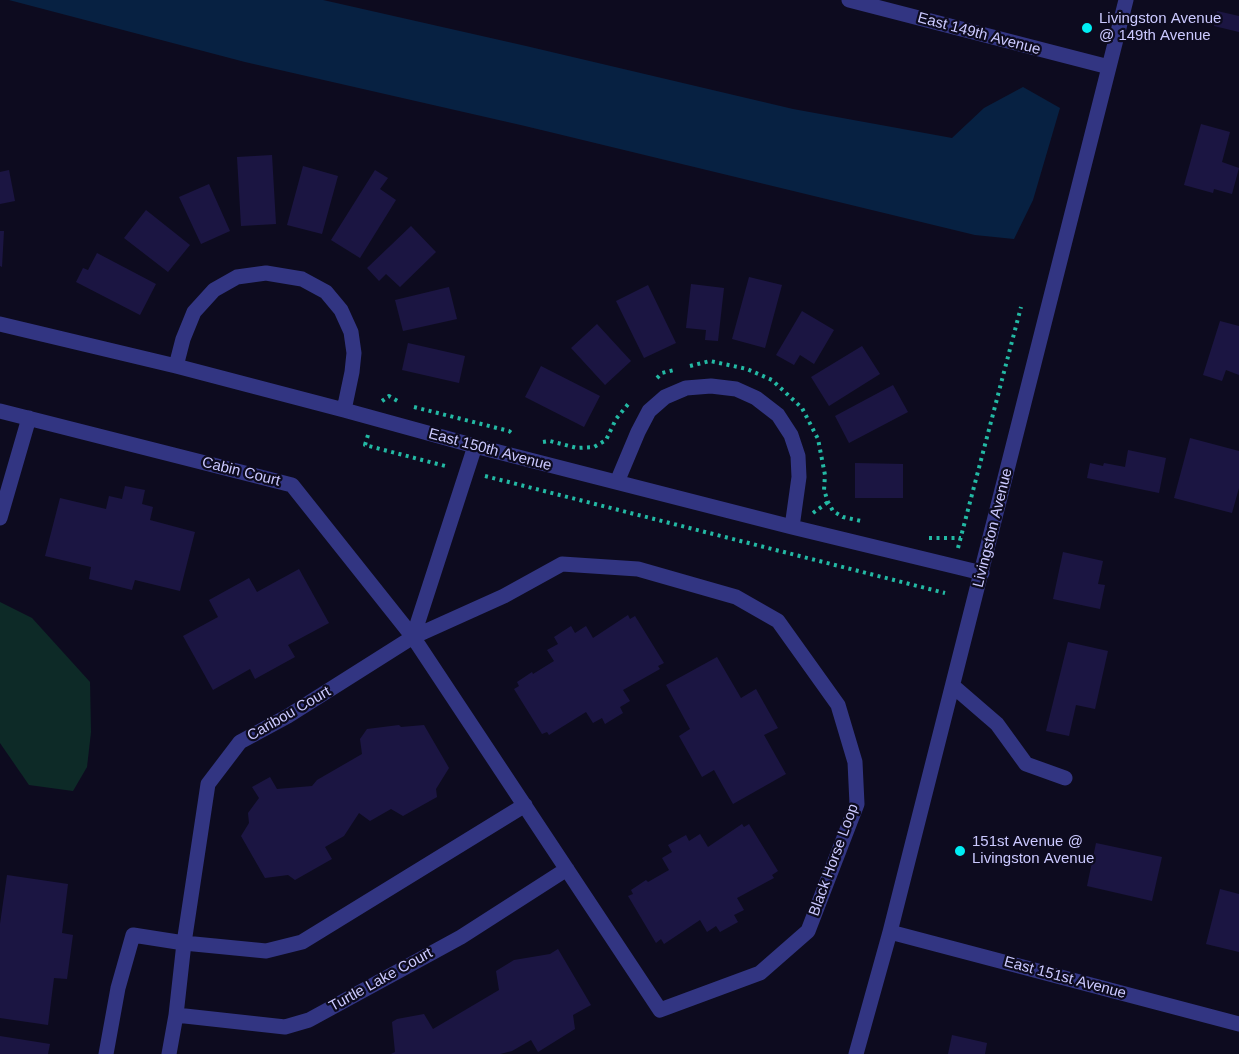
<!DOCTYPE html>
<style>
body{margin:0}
canvas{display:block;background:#0d0b1f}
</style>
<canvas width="1239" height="1054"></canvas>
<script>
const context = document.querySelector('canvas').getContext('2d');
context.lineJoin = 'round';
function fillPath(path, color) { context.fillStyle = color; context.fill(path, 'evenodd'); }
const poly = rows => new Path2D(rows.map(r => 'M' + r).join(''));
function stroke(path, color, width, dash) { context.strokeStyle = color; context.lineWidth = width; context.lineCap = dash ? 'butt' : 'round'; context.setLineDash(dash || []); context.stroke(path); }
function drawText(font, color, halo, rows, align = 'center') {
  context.font = font + ' Helvetica,sans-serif'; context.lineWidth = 4.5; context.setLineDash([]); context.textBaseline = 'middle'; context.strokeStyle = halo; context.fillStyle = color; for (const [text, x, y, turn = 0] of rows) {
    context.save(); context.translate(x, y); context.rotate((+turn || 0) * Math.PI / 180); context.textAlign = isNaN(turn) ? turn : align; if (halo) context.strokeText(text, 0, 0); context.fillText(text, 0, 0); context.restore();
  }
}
fillPath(poly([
 [0,602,32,618,90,682,91,732,87,767,73,791,29,785,0,743]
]), '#0d2a27');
fillPath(poly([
 [9,0,323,0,526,46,793,109,952,138,984,108,1023,87,1060,108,1033,200,1014,239,975,235,525,126,245,62]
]), '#072142');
fillPath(poly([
 [1217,11,1239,16,1239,32,1214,26],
 [1201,124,1230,132,1222,162,1239,168,1232,194,1214,189,1213,193,1184,185],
 [272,155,276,224,241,226,237,157],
 [303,166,338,176,322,234,287,225],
 [9,170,15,201,0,204,0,172],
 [375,170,388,178,380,189,396,200,360,258,331,240],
 [209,184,230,231,201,244,179,197],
 [146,210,190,245,168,272,124,238],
 [411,226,436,252,400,287,386,274,379,281,367,268],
 [0,231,4,231,2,267,0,266],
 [97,253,156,284,140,315,76,282,83,268,88,270],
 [749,277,782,285,765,348,732,339],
 [691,284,724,288,718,341,705,340,706,330,686,328],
 [648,285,676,343,644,358,616,301],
 [449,287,457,319,403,331,395,300],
 [802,311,834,330,814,364,800,355,794,365,776,355],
 [1220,321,1239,326,1239,375,1226,370,1222,381,1203,375],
 [597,324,631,361,605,385,571,348],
 [408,343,465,356,459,383,402,370],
 [862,346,880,374,829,406,811,377],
 [541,366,600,396,584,427,525,397],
 [893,385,908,412,849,443,835,416],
 [1190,438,1239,451,1239,488,1232,513,1174,498],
 [1128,450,1166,458,1159,493,1087,478,1090,463,1103,466,1104,463,1125,467],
 [855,463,903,464,903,498,855,498],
 [125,486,145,490,142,504,153,507,150,520,195,532,180,591,135,580,132,590,89,579,91,567,45,556,60,498,106,509,109,496,122,499],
 [1063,552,1103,561,1098,584,1105,585,1100,609,1053,599],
 [299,569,329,623,288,645,295,657,255,679,250,669,213,690,183,636,218,617,209,600,249,578,257,592],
 [628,615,630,619,635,616,664,663,658,666,660,669,623,690,630,701,620,707,623,713,605,724,602,718,593,723,586,712,549,735,547,732,542,734,514,689,519,686,517,682,532,672,533,674,554,661,547,650,558,644,554,637,571,626,575,633,586,626,593,638],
 [1068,642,1108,651,1095,709,1076,705,1069,736,1046,731],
 [717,657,741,698,756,689,778,728,764,735,786,774,733,804,714,770,702,777,679,736,690,729,666,685],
 [399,725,401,727,424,725,449,768,436,789,437,797,403,816,391,809,370,821,359,813,344,836,325,847,332,859,295,880,288,875,265,878,241,836,249,823,248,813,259,798,252,787,270,777,277,789,312,786,317,780,362,754,360,739,367,729],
 [742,824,744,827,749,824,778,871,772,875,774,878,737,898,744,910,734,915,738,922,720,932,716,926,707,932,700,920,664,944,661,939,656,943,628,896,633,894,631,890,646,880,648,882,669,870,662,858,672,852,668,845,686,835,689,841,700,834,708,847],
 [1096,843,1162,857,1152,901,1087,886],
 [7,875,68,884,62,933,73,935,67,979,54,978,48,1025,0,1018,0,924],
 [1220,889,1239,894,1239,952,1206,944],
 [558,949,591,1005,573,1015,575,1029,538,1052,531,1040,512,1051,500,1054,391,1054,395,1052,392,1022,397,1019,424,1014,433,1029,499,990,496,971,514,960,550,954],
 [952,1035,987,1043,985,1054,948,1054],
 [0,1036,50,1044,48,1054,0,1054]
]), '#1b1542');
stroke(poly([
 [690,366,710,361,747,369,772,380,802,408,818,439,825,475,824,490,828,502,833,511,843,517,861,521],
 [657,378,662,373,674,370],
 [382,401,389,396,401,403],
 [414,407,509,431,513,434],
 [368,435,365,445,449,467],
 [543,442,550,441,577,448,594,447,606,440,616,419,629,403],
 [485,476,945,593],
 [813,513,828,502],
 [929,538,961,538],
 [958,548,1021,307]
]), '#23b9a4', 4, [3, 4.5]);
stroke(poly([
 [849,0,1109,67],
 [0,324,176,366,344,410,475,446,792,527,982,573],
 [176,366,183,339,194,312,214,290,237,277,266,273,302,279,326,292,341,310,351,332,354,353,352,372,344,410],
 [0,411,292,485,413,637,660,1010,760,973,808,931,857,804,855,762,838,705,778,621,736,597,638,569,562,564,504,596,413,637],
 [617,482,638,432,649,411,665,397,686,388,711,386,736,389,756,398,778,415,791,435,798,456,799,477,792,527],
 [0,518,29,418],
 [953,686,997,724,1026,764,1065,778],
 [890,932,1239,1024],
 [176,1015,285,1027,309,1020,461,937,567,869],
 [106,1054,118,988,133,935,184,943,266,951,302,942,525,805],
 [169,1054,176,1015,184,943,208,784,240,742,288,716,413,637,475,446],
 [856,1054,890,932,1126,0]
]), '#323582', 15);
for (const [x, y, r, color] of [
 [1087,28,6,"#00eef4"],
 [960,851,6,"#00eef4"]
]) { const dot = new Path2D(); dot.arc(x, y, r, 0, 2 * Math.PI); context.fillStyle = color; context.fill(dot); stroke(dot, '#0d0b1f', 2); }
drawText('15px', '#cbc9ff', '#0d0b1f', [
 ["Livingston Avenue",1099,19],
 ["@ 149th Avenue",1099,36],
 ["151st Avenue @",972,842],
 ["Livingston Avenue",972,859]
], 'left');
drawText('15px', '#cbc9ff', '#0d0b1f', [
 ["East 149th Avenue",979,34,15],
 ["East 150th Avenue",490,450,15],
 ["Cabin Court",241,472,14],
 ["Livingston Avenue",993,528,-76],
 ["Caribou Court",289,714,-30],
 ["Black Horse Loop",834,860,-70],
 ["East 151st Avenue",1065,978,15],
 ["Turtle Lake Court",381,980,-29]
]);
</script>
